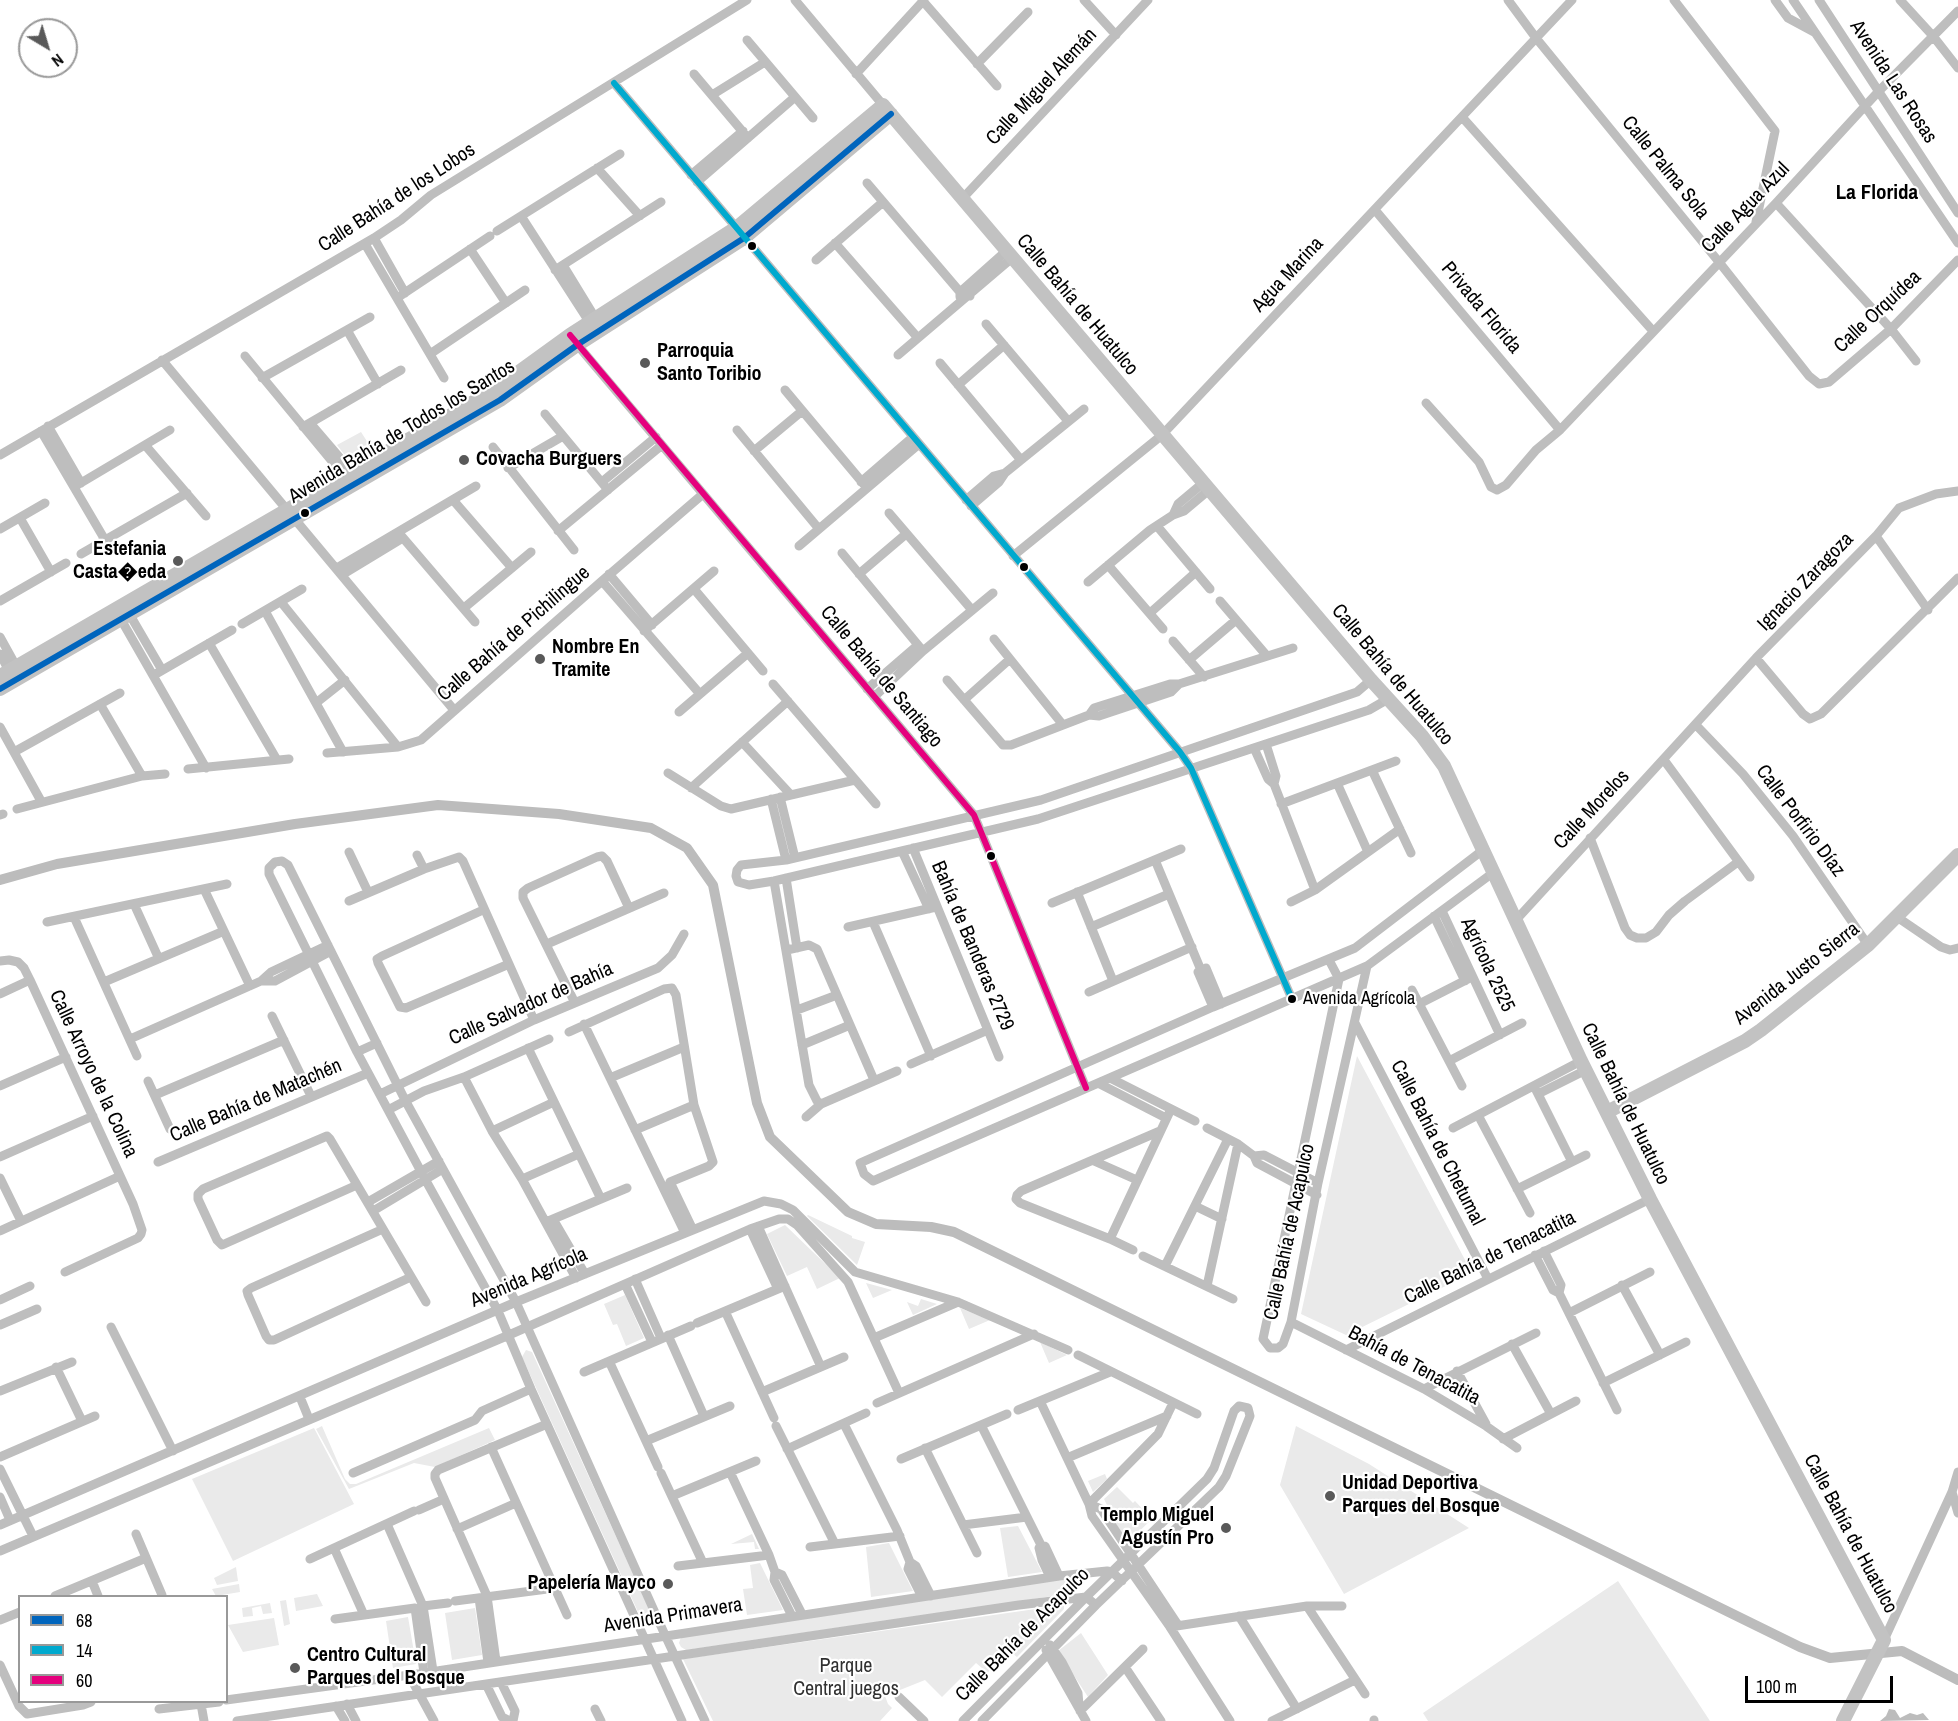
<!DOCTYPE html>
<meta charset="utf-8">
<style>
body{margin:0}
#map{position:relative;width:1958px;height:1721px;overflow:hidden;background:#fff;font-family:"Archivo Narrow",sans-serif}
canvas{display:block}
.legend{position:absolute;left:18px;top:1595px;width:210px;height:108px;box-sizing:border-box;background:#fff;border:2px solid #999;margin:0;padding:8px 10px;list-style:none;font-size:18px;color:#000}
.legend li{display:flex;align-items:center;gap:12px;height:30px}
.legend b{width:30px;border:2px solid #999}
.north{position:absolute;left:18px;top:18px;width:60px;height:60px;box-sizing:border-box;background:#fff;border:2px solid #999;border-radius:50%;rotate:142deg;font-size:16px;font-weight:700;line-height:24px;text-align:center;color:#000}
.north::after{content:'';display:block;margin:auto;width:21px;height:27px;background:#595959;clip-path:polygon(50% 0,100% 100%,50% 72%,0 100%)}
.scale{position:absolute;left:1745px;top:1676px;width:148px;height:27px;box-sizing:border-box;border:3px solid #000;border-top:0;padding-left:8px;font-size:18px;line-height:21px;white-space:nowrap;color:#000;-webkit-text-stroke:4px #fff;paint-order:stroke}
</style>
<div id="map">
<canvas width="1958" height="1721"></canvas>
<ul class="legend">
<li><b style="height:8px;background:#0065bd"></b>68</li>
<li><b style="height:8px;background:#00a9ce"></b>14</li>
<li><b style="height:8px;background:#e5007d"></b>60</li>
</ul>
<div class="north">N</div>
<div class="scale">100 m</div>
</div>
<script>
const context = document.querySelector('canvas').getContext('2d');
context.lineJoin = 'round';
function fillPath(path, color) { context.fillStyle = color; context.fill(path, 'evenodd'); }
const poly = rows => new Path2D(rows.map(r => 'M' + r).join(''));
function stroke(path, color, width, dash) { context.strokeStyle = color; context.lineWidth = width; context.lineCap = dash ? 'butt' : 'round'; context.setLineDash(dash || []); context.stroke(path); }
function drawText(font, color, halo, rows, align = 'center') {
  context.font = font + ' "Archivo Narrow",sans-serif'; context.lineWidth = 4.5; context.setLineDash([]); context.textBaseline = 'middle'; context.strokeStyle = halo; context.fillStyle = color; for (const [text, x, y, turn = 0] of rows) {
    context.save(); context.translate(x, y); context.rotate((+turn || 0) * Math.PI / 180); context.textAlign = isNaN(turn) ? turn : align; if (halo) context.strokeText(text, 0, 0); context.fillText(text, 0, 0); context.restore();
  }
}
fillPath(poly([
 [361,432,372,449,350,462,337,445],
 [1357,1056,1472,1273,1346,1335,1301,1314],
 [808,1215,852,1236,852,1238,865,1242,857,1265,807,1216],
 [785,1225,840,1278,817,1289,807,1267,787,1276,767,1234],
 [866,1283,892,1290,873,1298],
 [625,1295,644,1338,626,1346,617,1324,613,1325,604,1304],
 [921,1299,937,1304,913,1315,907,1302,918,1306],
 [960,1308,990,1320,969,1329],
 [1040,1342,1067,1355,1049,1363],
 [526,1350,532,1352,654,1620,652,1627,646,1627,644,1625,522,1357],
 [322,1426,345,1479,350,1484,356,1484,489,1428,495,1440,435,1467,414,1463,349,1489,316,1429],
 [1296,1426,1369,1464,1469,1528,1344,1594,1280,1485],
 [314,1428,354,1504,233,1561,192,1479],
 [1105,1474,1107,1479,1093,1492,1088,1481],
 [1117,1487,1133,1503,1135,1501,1152,1519,1126,1544,1104,1499],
 [1018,1526,1042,1572,1008,1577,1000,1528],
 [752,1534,759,1549,755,1549,754,1542,731,1544],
 [889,1543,913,1591,871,1597,866,1547],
 [760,1563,783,1610,747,1615,743,1589,753,1588,750,1565],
 [236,1567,238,1581,217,1585,214,1578],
 [1065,1579,1068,1580,1072,1585,1071,1590,1067,1594,686,1650,681,1647,679,1643,681,1637],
 [1618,1581,1710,1721,1428,1721,1423,1713],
 [239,1584,240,1592,216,1596,212,1589],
 [317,1594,323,1606,296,1611,294,1598],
 [286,1600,290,1624,284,1626,280,1601],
 [270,1603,272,1613,263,1614,261,1606,252,1608,253,1616,243,1617,242,1608],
 [1064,1605,1064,1609,1017,1657,1008,1650,992,1670,990,1669,988,1673,976,1663,942,1697,925,1680,885,1696,888,1704,892,1708,880,1721,713,1721,683,1659],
 [475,1608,482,1655,452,1660,445,1613],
 [408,1617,416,1664,393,1668,386,1621],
 [274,1618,279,1645,243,1652,228,1625],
 [1081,1633,1108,1675,1088,1697,1058,1651]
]), '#eaeaea');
fillPath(poly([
 [1889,1709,1895,1710,1900,1718,1910,1713,1917,1715,1923,1713,1929,1720,1880,1721,1886,1716]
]), '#bcbcbc');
stroke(poly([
 [0,880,57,864,295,824,438,805,559,814,651,828,687,848,713,885,757,1103,770,1137,848,1212,876,1224,931,1227,954,1232,1800,1647,1830,1658,1902,1651,1958,1680]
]), '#bcbcbc', 10);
stroke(poly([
 [795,0,883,105],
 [922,0,997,86],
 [1084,0,1116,35],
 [1508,0,1536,38,1719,262,1809,376,1819,384,1829,382,1891,329,1958,260],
 [1674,0,1775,131,1756,222],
 [1775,0,1788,18,1814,32],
 [1793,0,1958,243],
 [1819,0,1958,213],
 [1900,0,1933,36,1958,68],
 [747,40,813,118],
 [977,64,1028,12],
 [694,74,748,138],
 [856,74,924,0],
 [614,83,1180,752,1191,768,1292,999],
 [712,95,765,62],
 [1462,117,1653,331],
 [597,168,640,216],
 [691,175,743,131],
 [697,182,795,97],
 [867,183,960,292,970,296],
 [962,199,1148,0],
 [1776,203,1891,329,1916,361],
 [1375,210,1560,430],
 [521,216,590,323],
 [497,231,620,154],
 [374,238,405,293],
 [835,243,918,338],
 [365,244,444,378],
 [470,249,506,303],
 [816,260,883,202],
 [563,265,596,319],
 [555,270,661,202],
 [960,297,960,292,1006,251],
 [397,298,490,236],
 [986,324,1068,421],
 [347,330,378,384],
 [575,342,974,815,1086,1088],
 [430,354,525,290],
 [898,355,1012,258],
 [245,356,345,477],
 [162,360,454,710],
 [940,363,1021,460],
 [262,378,370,317],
 [958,385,1004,345],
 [785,390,867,488],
 [1426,403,1479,462,1491,487,1497,490,1506,485,1536,450,1560,430,1776,203,1878,92,1958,11],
 [545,414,608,490],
 [310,423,352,472],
 [48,426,81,483],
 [303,427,401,370],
 [737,430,819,529],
 [41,431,105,540],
 [145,445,206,516],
 [493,447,574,550],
 [754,451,802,411],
 [0,455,374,238,401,220,431,195,747,0],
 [508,468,563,436],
 [602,482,656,437],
 [861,482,913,437],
 [74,487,170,430],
 [453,500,512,568],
 [966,500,994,476,1005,473],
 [971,506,999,482,1005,473,1084,409],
 [889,513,972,610],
 [1173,515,1178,504,1203,483],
 [20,518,51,572],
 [1157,526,1210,589],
 [0,529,45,503],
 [558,531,662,445],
 [398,532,475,622],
 [1876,536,1928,610],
 [799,546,919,444],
 [842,553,923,651],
 [81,554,187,493],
 [1013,556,1162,435,1572,0],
 [1108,565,1163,629],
 [337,568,476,486],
 [609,574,652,625],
 [859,574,906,534],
 [342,575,403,538],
 [602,581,700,694],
 [1088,582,1150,530,1173,515,1184,511,1209,490],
 [694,589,763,671],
 [0,601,66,563],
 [1220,601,1267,656],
 [281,602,398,747],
 [464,608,531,552],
 [127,610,162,670],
 [265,611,343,752],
 [1150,613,1196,572],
 [119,616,206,768],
 [242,624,302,589],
 [644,631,714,571],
 [0,637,16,666],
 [994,639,1063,725],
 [1173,641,1204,677],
 [209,643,277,760],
 [0,654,9,671],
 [1756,658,1803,714,1810,719,1821,714,1958,578],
 [1189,660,1236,620],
 [154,675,232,630],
 [947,680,1003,745,1011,745,1089,715,1099,716,1171,692,1179,684],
 [1371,680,1357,692,1041,800,786,860,741,865,737,870,736,876,738,882,749,885,774,881,1038,819,1369,710,1388,699],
 [773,684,876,804],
 [867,689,918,645],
 [874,697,923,651,993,593],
 [964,700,1010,659],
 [316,703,345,680],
 [100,704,142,776],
 [679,712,748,653],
 [1089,715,1094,708,1170,684,1179,684,1293,648],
 [1696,725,1743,774,1793,836,1868,945],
 [0,727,41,801],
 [742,742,791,795],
 [1266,744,1276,776,1274,784],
 [1254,748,1268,779,1274,784,1315,890],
 [14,752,120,693],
 [327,753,398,747,421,740,602,581,703,494],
 [1664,760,1750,877],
 [188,769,289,759],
 [1372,770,1411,853],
 [668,773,721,806,731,809,855,780],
 [1337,783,1368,852],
 [691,788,788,701],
 [780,797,795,858],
 [771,799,786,860],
 [1281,804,1396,761],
 [17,809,142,776,165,774],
 [0,815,3,814],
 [1590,838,1625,928,1630,935,1637,938,1646,938,1656,932,1669,915,1685,901,1738,862],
 [913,848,999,1057],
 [1483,850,1355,948,1213,1007,860,1163,864,1174,873,1181,1367,966,1494,872],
 [902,851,929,909],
 [349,852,368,892],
 [417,855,424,869],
 [1155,860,1203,975],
 [786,878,797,948],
 [774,881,809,1085,817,1101,821,1104,897,1071],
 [204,889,250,986],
 [1077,892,1113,981],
 [349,901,424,869,459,857,463,861,534,1020],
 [1291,902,1315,890,1400,829],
 [1052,903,1181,849],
 [134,904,159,959],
 [483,910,382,956,377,959,378,963,400,1007,406,1008,509,964],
 [1442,911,1500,1035],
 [1434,916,1465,981],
 [74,917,137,1056],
 [1897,917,1941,947,1950,950,1958,948],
 [1516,920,1756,658,1876,536,1899,508,1936,494,1958,491],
 [47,922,227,884],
 [873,922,931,1056],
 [848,927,936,907],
 [1091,927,1169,894],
 [547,944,664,893],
 [787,950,809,945,817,949,874,1080],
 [1329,960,1339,979,1263,1339,1270,1348,1278,1348,1283,1344,1291,1322,1318,1183,1367,966],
 [0,961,9,960,18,962,24,968,30,980,133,1204,142,1230,141,1234,138,1238,65,1272],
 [261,981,275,981,331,951],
 [104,982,224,931],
 [1412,990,1462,1086],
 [1089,992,1192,947],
 [0,994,30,980],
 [575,1003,523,898,523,892,528,888,597,857,602,856,607,861,629,908],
 [1419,1004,1468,979],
 [1213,1007,1198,972,1203,975,1206,968,1221,1004],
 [797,1010,837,995],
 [272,1016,311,1096],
 [1355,1023,1488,1279],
 [584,1024,685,1233],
 [569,1032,664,989,672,988,676,995,694,1105,713,1162,709,1166,670,1182,693,1230],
 [130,1039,261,981,271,972,328,945],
 [802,1045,850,1025],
 [528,1048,601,1199],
 [357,1052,377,1043],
 [1449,1061,1522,1023],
 [911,1064,988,1030],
 [464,1077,492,1131,522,1179,576,1278],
 [610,1078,684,1047],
 [1110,1078,1195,1121],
 [148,1081,170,1129],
 [1098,1083,1166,1118],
 [0,1086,66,1057],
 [1534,1086,1572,1162],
 [380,1094,534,1020,658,968,672,955,684,934],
 [1538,1094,1586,1070],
 [155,1095,284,1040],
 [388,1110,424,1091,464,1077,549,1039],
 [1478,1115,1530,1213],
 [806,1117,821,1104],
 [1207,1128,1238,1144,1254,1156,1257,1163,1317,1195],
 [1453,1128,1581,1061],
 [635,1130,694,1105],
 [492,1131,554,1102],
 [1254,1156,1264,1155,1318,1183],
 [0,1157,93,1116],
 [1094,1161,1137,1180],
 [158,1162,368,1073],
 [0,1178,21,1221],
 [522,1179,579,1154],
 [357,1185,222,1245,217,1240,198,1199,198,1194,203,1189,327,1136,330,1139,426,1302],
 [1517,1189,1586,1155],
 [368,1202,439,1161],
 [1195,1206,1222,1219],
 [373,1211,443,1169],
 [553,1219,585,1274],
 [546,1222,627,1188],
 [758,1226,821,1367],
 [383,1229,251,1288,247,1291,248,1295,266,1336,269,1340,274,1340,411,1277],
 [750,1229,778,1289],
 [0,1231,120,1176],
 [1110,1239,1171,1109],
 [1133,1250,1110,1239,1020,1203,1016,1199,1017,1195,1021,1191,1160,1131],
 [1544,1251,1561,1285,1559,1293],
 [1535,1255,1553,1290,1559,1293,1617,1410],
 [1143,1256,1233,1299],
 [1165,1266,1228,1139],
 [635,1279,661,1338],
 [625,1284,652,1342],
 [1622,1285,1660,1355],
 [1207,1286,1238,1144],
 [0,1300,30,1286],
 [725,1311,774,1418],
 [1569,1313,1650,1272],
 [1291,1322,1424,1389,1486,1426,1517,1448],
 [697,1323,785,1286],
 [0,1325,37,1309],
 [111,1327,173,1451],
 [668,1335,704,1416],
 [874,1338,958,1302],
 [1512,1344,1551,1414],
 [1346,1350,1650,1199],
 [1078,1355,1197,1414],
 [609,1361,658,1467],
 [56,1367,82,1421],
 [1457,1371,1486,1424],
 [584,1372,691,1326],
 [1603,1383,1686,1342],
 [1424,1389,1536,1333],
 [0,1391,72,1362],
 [762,1392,844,1357],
 [300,1397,309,1419],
 [1040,1401,1089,1504,1092,1516,1170,1627,1230,1721],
 [877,1403,1034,1334],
 [1018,1410,1110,1372],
 [844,1424,897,1530,910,1562,908,1569,922,1597],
 [981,1425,1041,1545,1045,1546,1059,1576],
 [776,1426,835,1544],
 [1503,1439,1576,1401],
 [646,1441,730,1406],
 [491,1447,567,1615],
 [925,1448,977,1553],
 [787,1449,866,1413],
 [0,1457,95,1416],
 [1067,1458,1167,1416],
 [901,1459,1007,1414],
 [0,1469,33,1536],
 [730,1472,769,1555,775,1572,774,1580,792,1616],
 [353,1473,475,1420,482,1411,531,1389],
 [661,1473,703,1563],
 [1952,1492,1958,1513],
 [672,1496,756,1461],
 [0,1497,10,1520],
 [1089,1504,1101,1509,1178,1625],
 [1089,1504,1158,1434,1173,1403],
 [419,1510,444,1499],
 [387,1524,423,1606,433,1671],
 [0,1525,516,1302,764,1201,781,1204,793,1210,855,1272,958,1302,1068,1350],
 [963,1525,1027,1517],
 [457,1529,516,1503],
 [136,1534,162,1595],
 [1041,1545,1039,1548,1042,1560,1050,1577],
 [810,1547,900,1536],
 [334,1548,364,1615],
 [0,1551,509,1335,750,1229,779,1219,788,1219,797,1225,848,1282,899,1393],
 [310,1559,414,1511],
 [910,1562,916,1566,931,1596],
 [678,1566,769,1555],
 [775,1572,782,1575,802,1614],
 [92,1581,98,1596],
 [55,1596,146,1558],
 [479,1598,488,1662],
 [455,1601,555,1588],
 [423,1606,448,1603],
 [1307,1606,1365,1694],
 [1239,1616,1297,1709],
 [335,1619,415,1608,424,1673],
 [0,1620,20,1612],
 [1170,1627,1307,1606,1342,1606],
 [1884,1640,1952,1492,1958,1472],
 [1050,1645,1062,1662,1078,1693,1079,1705],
 [1046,1650,1086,1721],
 [496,1661,487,1596,435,1478,435,1474,438,1470,547,1424],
 [0,1665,19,1706,27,1714,83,1705,91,1702],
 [1125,1667,1161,1721],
 [409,1675,434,1721],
 [501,1682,515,1711,513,1721],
 [486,1684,502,1717,510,1721],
 [899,1697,924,1721],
 [226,1700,424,1673,1059,1576,1107,1571,1112,1572,1122,1581],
 [201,1704,204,1721],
 [347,1704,356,1721],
 [336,1706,345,1721],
 [159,1709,219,1702],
 [595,1709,601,1721],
 [1080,1711,1143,1649],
 [1374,1720,1374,1721],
 [237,1721,1019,1605,1086,1597,1096,1605],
 [682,1721,531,1389,498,1311,425,1179,357,1052,269,874,269,868,275,862,282,861,288,865,405,1100,516,1302,665,1635,705,1721],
 [963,1721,1086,1597,1207,1479,1214,1468,1234,1411,1239,1406,1248,1408,1250,1416,1226,1476,1219,1487,1096,1605,982,1721],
 [1272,1721,1355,1680]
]), '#bebebe', 9);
stroke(poly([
 [0,676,494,390,570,335,736,228,883,105,1371,680,1422,736,1444,766,1581,1061,1650,1199,1884,1640,1843,1721],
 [0,689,500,400,577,345,744,238,891,114],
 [1607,1112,1745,1041,1761,1030,1868,945,1958,855]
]), '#c2c2c2', 14);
stroke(poly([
 [0,689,500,400,577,345,744,238,891,114]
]), '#0065bd', 6);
stroke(poly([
 [614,83,1180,752,1191,768,1292,999]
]), '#00a9ce', 6);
stroke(poly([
 [570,335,974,815,1086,1088]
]), '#e5007d', 6);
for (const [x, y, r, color] of [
 [752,246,5,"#000"],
 [645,363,6,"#595959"],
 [464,460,6,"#595959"],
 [305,513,5,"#000"],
 [178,561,6,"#595959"],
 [1024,567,5,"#000"],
 [540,659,6,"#595959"],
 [991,856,5,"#000"],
 [1292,999,5,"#000"],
 [1330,1496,6,"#595959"],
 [1226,1528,6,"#595959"],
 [668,1584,6,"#595959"],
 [295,1668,6,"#595959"]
]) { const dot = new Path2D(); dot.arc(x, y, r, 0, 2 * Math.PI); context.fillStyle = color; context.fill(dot); stroke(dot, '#fff', 2); }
drawText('18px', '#000', '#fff', [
 ["Avenida Agrícola",1303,999]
], 'left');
drawText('20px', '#000', '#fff', [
 ["Avenida Las Rosas",1893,82,57],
 ["Calle Miguel Alemán",1042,87,-47],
 ["Calle Palma Sola",1665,168,51],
 ["Calle Bahía de los Lobos",397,198,-33],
 ["Calle Agua Azul",1746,208,-46],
 ["Agua Marina",1288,275,-47],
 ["Calle Bahía de Huatulco",1077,305,50],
 ["Privada Florida",1481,308,50],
 ["Calle Orquídea",1878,312,-43],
 ["Avenida Bahía de Todos los Santos",402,432,-31],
 ["Ignacio Zaragoza",1806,582,-46],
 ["Calle Bahía de Pichilingue",514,634,-41],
 ["Calle Bahía de Huatulco",1392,675,50],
 ["Calle Bahía de Santiago",881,677,50],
 ["Calle Morelos",1592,810,-47],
 ["Calle Porfirio Díaz",1800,821,53],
 ["Bahía de Banderas 2729",972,946,67],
 ["Agrícola 2525",1487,965,65],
 ["Avenida Justo Sierra",1797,974,-38],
 ["Calle Salvador de Bahía",531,1004,-24],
 ["Calle Arroyo de la Colina",93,1074,65],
 ["Calle Bahía de Matachén",256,1101,-23],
 ["Calle Bahía de Huatulco",1625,1104,64],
 ["Calle Bahía de Chetumal",1437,1143,63],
 ["Calle Bahía de Acapulco",1290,1232,-78],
 ["Calle Bahía de Tenacatita",1490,1258,-26],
 ["Avenida Agrícola",529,1278,-23],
 ["Bahía de Tenacatita",1414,1366,28],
 ["Calle Bahía de Huatulco",1850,1534,62],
 ["Avenida Primavera",673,1616,-9],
 ["Calle Bahía de Acapulco",1023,1635,-45]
]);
drawText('bold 20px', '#000', '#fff', [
 ["Parroquia",657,352],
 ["Santo Toribio",657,375],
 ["Covacha Burguers",476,460],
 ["Estefania",166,550,"right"],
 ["Casta�eda",166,573,"right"],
 ["Nombre En",552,648],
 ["Tramite",552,671],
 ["Unidad Deportiva",1342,1484],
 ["Parques del Bosque",1342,1507],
 ["Templo Miguel",1214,1516,"right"],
 ["Agustín Pro",1214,1539,"right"],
 ["Papelería Mayco",656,1584,"right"],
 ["Centro Cultural",307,1656],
 ["Parques del Bosque",307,1679]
], 'left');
drawText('20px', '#303030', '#fff', [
 ["Parque",846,1667],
 ["Central juegos",846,1690]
]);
drawText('bold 21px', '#000', '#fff', [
 ["La Florida",1877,193]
]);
</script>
